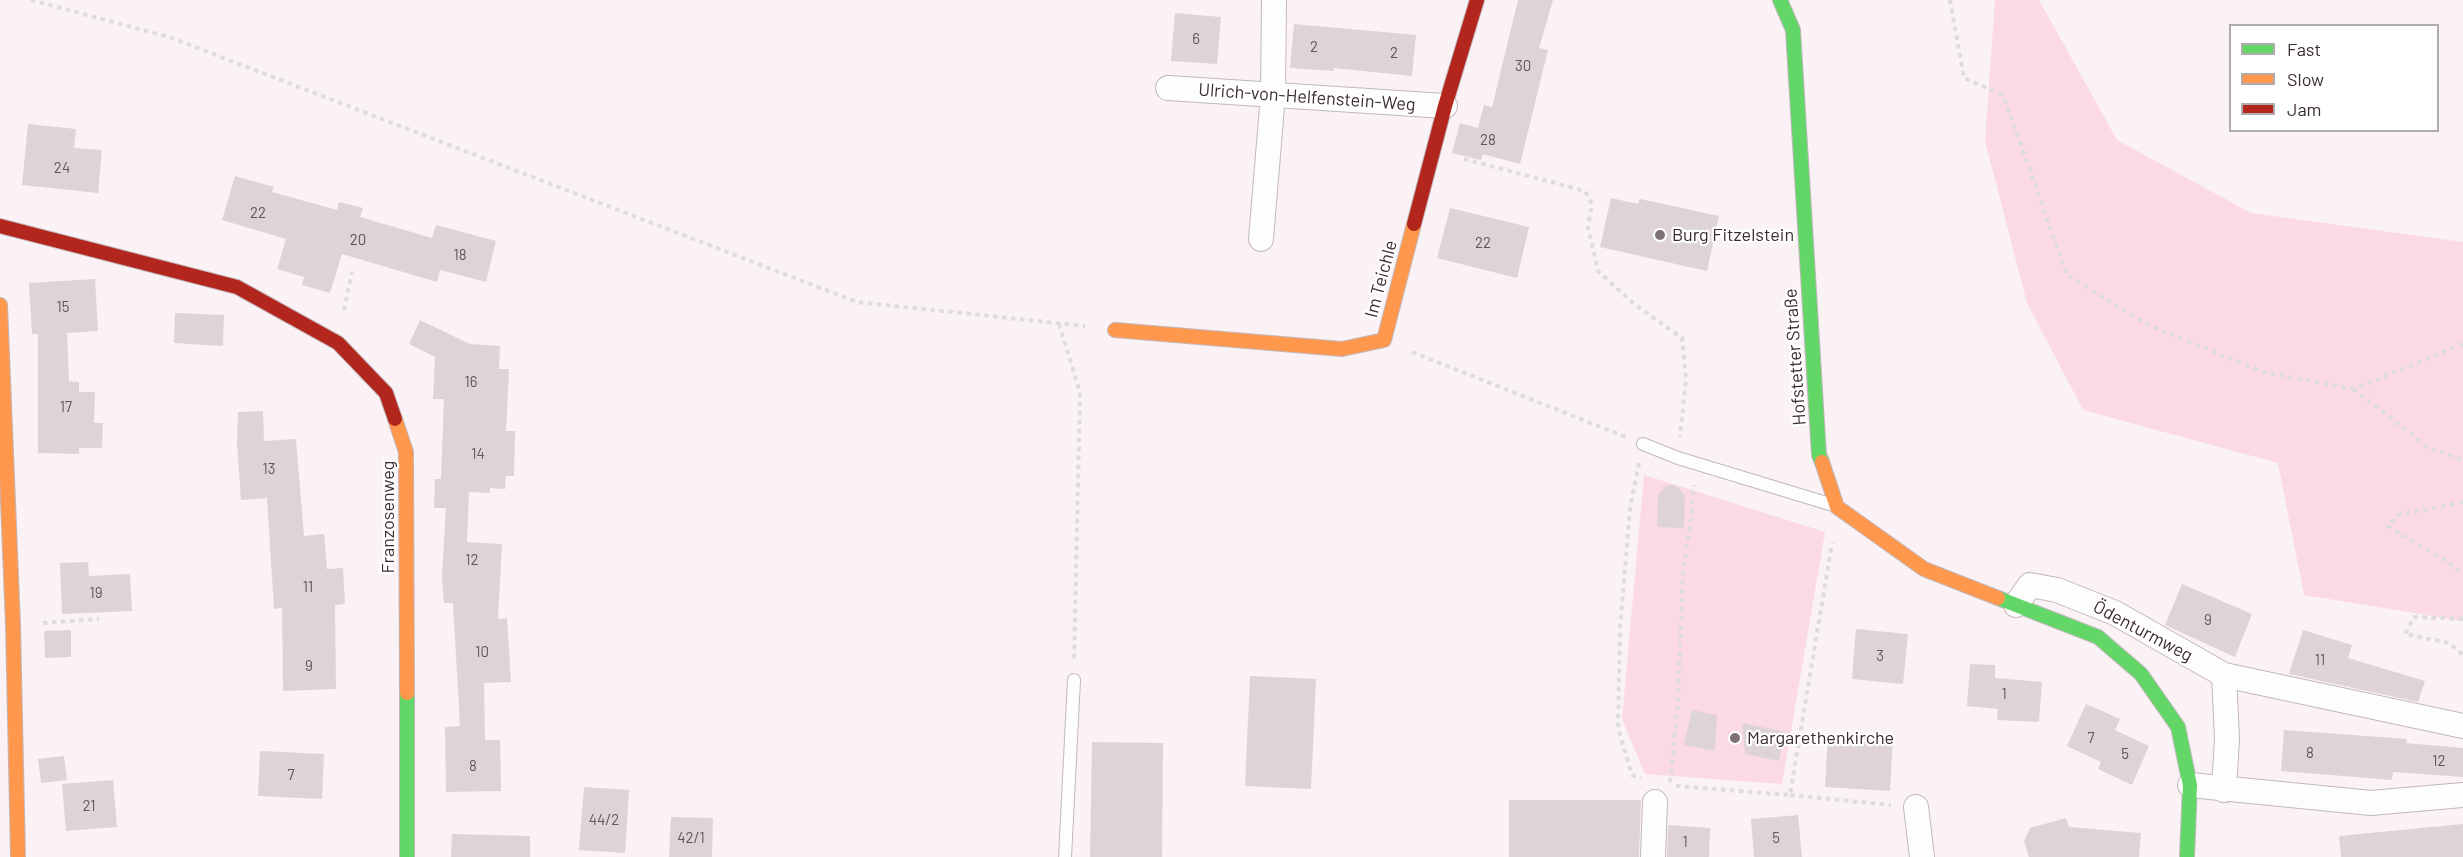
<!DOCTYPE html>
<meta charset="utf-8">
<style>
body{margin:0}
#map{position:relative;width:2463px;height:857px;overflow:hidden;background:#faf2f4;font-family:Barlow,sans-serif}
canvas{display:block}
.legend{position:absolute;left:2229px;top:24px;width:210px;height:108px;box-sizing:border-box;background:#fff;border:2px solid #b0abad;margin:0;padding:8px 10px;list-style:none;font-size:18px;color:#3a2c31}
.legend li{display:flex;align-items:center;gap:12px;height:30px}
.legend b{width:30px;border:2px solid #b0abad}
</style>
<div id="map">
<canvas width="2463" height="857"></canvas>
<ul class="legend">
<li><b style="height:8px;background:#63d668"></b>Fast</li>
<li><b style="height:8px;background:#ff974d"></b>Slow</li>
<li><b style="height:8px;background:#b3261e"></b>Jam</li>
</ul>
</div>
<script>
const context = document.querySelector('canvas').getContext('2d');
context.lineJoin = 'round';
function fillPath(path, color) { context.fillStyle = color; context.fill(path, 'evenodd'); }
const poly = rows => new Path2D(rows.map(r => 'M' + r).join(''));
function stroke(path, color, width, dash) { context.strokeStyle = color; context.lineWidth = width; context.lineCap = dash ? 'butt' : 'round'; context.setLineDash(dash || []); context.stroke(path); }
function drawText(font, color, halo, rows, align = 'center') {
  context.font = font + ' Barlow,sans-serif'; context.lineWidth = 4.5; context.setLineDash([]); context.textBaseline = 'middle'; context.strokeStyle = halo; context.fillStyle = color; for (const [text, x, y, turn = 0] of rows) {
    context.save(); context.translate(x, y); context.rotate((+turn || 0) * Math.PI / 180); context.textAlign = isNaN(turn) ? turn : align; if (halo) context.strokeText(text, 0, 0); context.fillText(text, 0, 0); context.restore();
  }
}
fillPath(poly([
 [1995,0,2039,0,2117,140,2251,213,2463,242,2463,621,2304,595,2278,463,2083,410,2027,303,1985,141],
 [1644,475,1825,532,1782,784,1645,774,1622,719]
]), '#fbd9e5');
fillPath(poly([
 [1518,0,1553,0,1539,48,1548,50,1520,164,1483,154,1481,160,1452,153,1460,123,1478,128,1484,105,1492,107],
 [1175,13,1221,17,1217,64,1171,61],
 [1294,24,1416,35,1412,76,1334,68,1334,71,1290,68],
 [28,124,76,129,74,148,102,150,98,193,22,185],
 [235,176,274,187,272,192,337,210,339,202,363,208,360,217,432,238,436,225,496,241,486,282,440,270,437,282,342,254,330,293,302,285,304,277,277,269,286,239,222,220],
 [1611,198,1638,204,1640,199,1719,216,1707,271,1600,247],
 [1450,208,1529,227,1517,278,1437,258],
 [95,279,98,331,67,333,69,381,79,382,79,392,95,392,94,423,103,423,102,448,79,448,79,454,38,453,38,334,32,334,29,283],
 [175,313,224,315,223,346,174,343],
 [420,320,470,344,500,346,499,369,509,369,506,431,515,431,514,476,506,476,505,489,490,488,490,493,469,492,467,542,502,544,498,619,507,618,511,682,484,683,485,740,500,740,501,791,446,792,445,727,460,726,453,603,444,603,442,576,446,508,434,508,435,479,441,479,444,399,433,399,435,357,409,344],
 [263,411,264,441,296,439,304,536,324,534,327,569,343,568,345,604,335,605,336,689,283,691,282,608,274,609,267,498,241,500,237,443,238,412],
 [1673,485,1678,487,1685,496,1684,528,1657,527,1658,495,1666,486],
 [88,562,89,576,130,574,132,611,62,614,60,563],
 [2182,584,2252,614,2235,657,2165,625],
 [1856,629,1908,634,1903,684,1852,679],
 [71,630,71,657,45,658,44,631],
 [2303,630,2352,645,2348,658,2425,681,2418,702,2289,674],
 [1970,664,1995,665,1995,678,2042,682,2039,722,1997,720,1998,709,1967,706],
 [1250,676,1316,679,1311,789,1245,786],
 [2086,704,2120,719,2115,730,2149,746,2132,785,2098,769,2101,762,2067,746],
 [1692,710,1717,715,1715,751,1684,745],
 [1742,723,1785,732,1779,761,1745,754],
 [2284,730,2407,739,2406,743,2463,748,2463,777,2393,772,2392,780,2281,771],
 [1828,734,1893,738,1890,791,1825,787],
 [1092,742,1163,743,1162,857,1090,857],
 [260,751,324,754,322,799,258,796],
 [64,756,67,780,41,783,38,759],
 [113,780,117,827,66,831,62,784],
 [584,787,629,790,625,853,579,850],
 [1509,800,1641,800,1639,857,1509,857],
 [1798,815,1802,857,1754,857,1751,819],
 [671,817,713,818,712,857,669,857],
 [2066,818,2069,827,2141,833,2139,857,2029,857,2024,841,2030,828],
 [2463,824,2463,857,2341,857,2339,836],
 [1668,825,1710,828,1709,857,1667,857],
 [452,834,530,836,530,857,451,857]
]), '#ded4d7');
const lane = poly([
 [1643,444,1678,458,1833,505],
 [1065,857,1074,680]
]);
const street = poly([
 [1168,88,1445,106],
 [1261,239,1273,95,1274,0],
 [2016,605,2030,585,2057,590,2115,613,2224,675,2463,726],
 [2224,675,2227,738,2224,790],
 [2190,785,2371,803,2463,795],
 [1916,807,1922,857],
 [1653,857,1655,802]
]);
const fast = poly([
 [1780,0,1793,30,1819,455,1822,462],
 [1998,598,2098,637,2141,674,2178,727,2190,785,2187,857],
 [407,693,407,857]
]);
const slow = poly([
 [0,305,13,625,18,857],
 [1115,330,1342,349,1384,340,1414,224],
 [395,419,406,452,407,693],
 [1822,462,1837,507,1924,569,1998,598]
]);
const jam = poly([
 [1414,224,1445,106,1477,0],
 [0,226,237,287,338,343,386,393,395,419]
]);
stroke(lane, '#c2b8bc', 14);
stroke(street, '#c2b8bc', 26);
stroke(fast, '#c2b8bc', 16);
stroke(slow, '#c2b8bc', 16);
stroke(jam, '#c2b8bc', 16);
stroke(poly([
 [31,0,169,37,857,302,1085,326],
 [1950,0,1964,78,2003,95,2067,275,2148,325,2263,372,2354,389],
 [1464,159,1585,191,1592,204,1588,227,1598,271,1634,304,1682,338,1686,379,1680,437],
 [344,310,352,272],
 [1059,324,1080,392,1074,662],
 [2463,344,2354,389,2429,448,2463,460],
 [1412,352,1626,437],
 [1639,463,1630,508,1620,629,1618,728,1632,775,1641,778],
 [2463,502,2397,515,2388,526,2446,561,2463,575],
 [2463,619,2414,617,2405,634,2449,643,2463,655],
 [43,623,99,619],
 [1670,782,1678,703,1683,571,1691,520,1694,485],
 [1676,786,1790,795,1832,543],
 [1790,795,1891,805]
]), '#dfdcdd', 4, [4.5, 4.5]);
stroke(lane, '#fefdfd', 12);
stroke(street, '#fefdfd', 24);
stroke(fast, '#63d668', 14);
stroke(slow, '#ff974d', 14);
stroke(jam, '#b3261e', 14);
for (const [x, y, r, color] of [
 [1660,235,6,"#7d7175"],
 [1735,738,6,"#7d7175"]
]) { const dot = new Path2D(); dot.arc(x, y, r, 0, 2 * Math.PI); context.fillStyle = color; context.fill(dot); stroke(dot, '#fff', 2); }
drawText('15px', '#63565a', null, [
 ["6",1196,39],
 ["2",1314,47],
 ["2",1394,53],
 ["30",1523,66],
 ["28",1488,140],
 ["24",62,168],
 ["22",258,213],
 ["20",358,240],
 ["22",1483,243],
 ["18",460,255],
 ["15",63,307],
 ["16",471,382],
 ["17",66,407],
 ["14",478,454],
 ["13",269,469],
 ["12",472,560],
 ["11",308,587],
 ["19",96,593],
 ["9",2208,620],
 ["10",482,652],
 ["3",1880,656],
 ["11",2320,660],
 ["9",309,666],
 ["1",2004,694],
 ["7",2091,738],
 ["8",2310,753],
 ["5",2125,754],
 ["12",2439,761],
 ["8",473,766],
 ["7",291,775],
 ["21",89,806],
 ["44/2",604,820],
 ["42/1",691,838],
 ["5",1776,838],
 ["1",1685,842]
]);
drawText('18px', '#3a2c31', '#fff', [
 ["Ulrich-von-Helfenstein-Weg",1307,97,4],
 ["Im Teichle",1381,279,-75],
 ["Hofstetter Straße",1795,357,-94],
 ["Franzosenweg",388,517,-90],
 ["Ödenturmweg",2143,631,28]
]);
drawText('18px', '#3a2c31', '#fff', [
 ["Burg Fitzelstein",1672,235],
 ["Margarethenkirche",1747,738]
], 'left');
</script>
